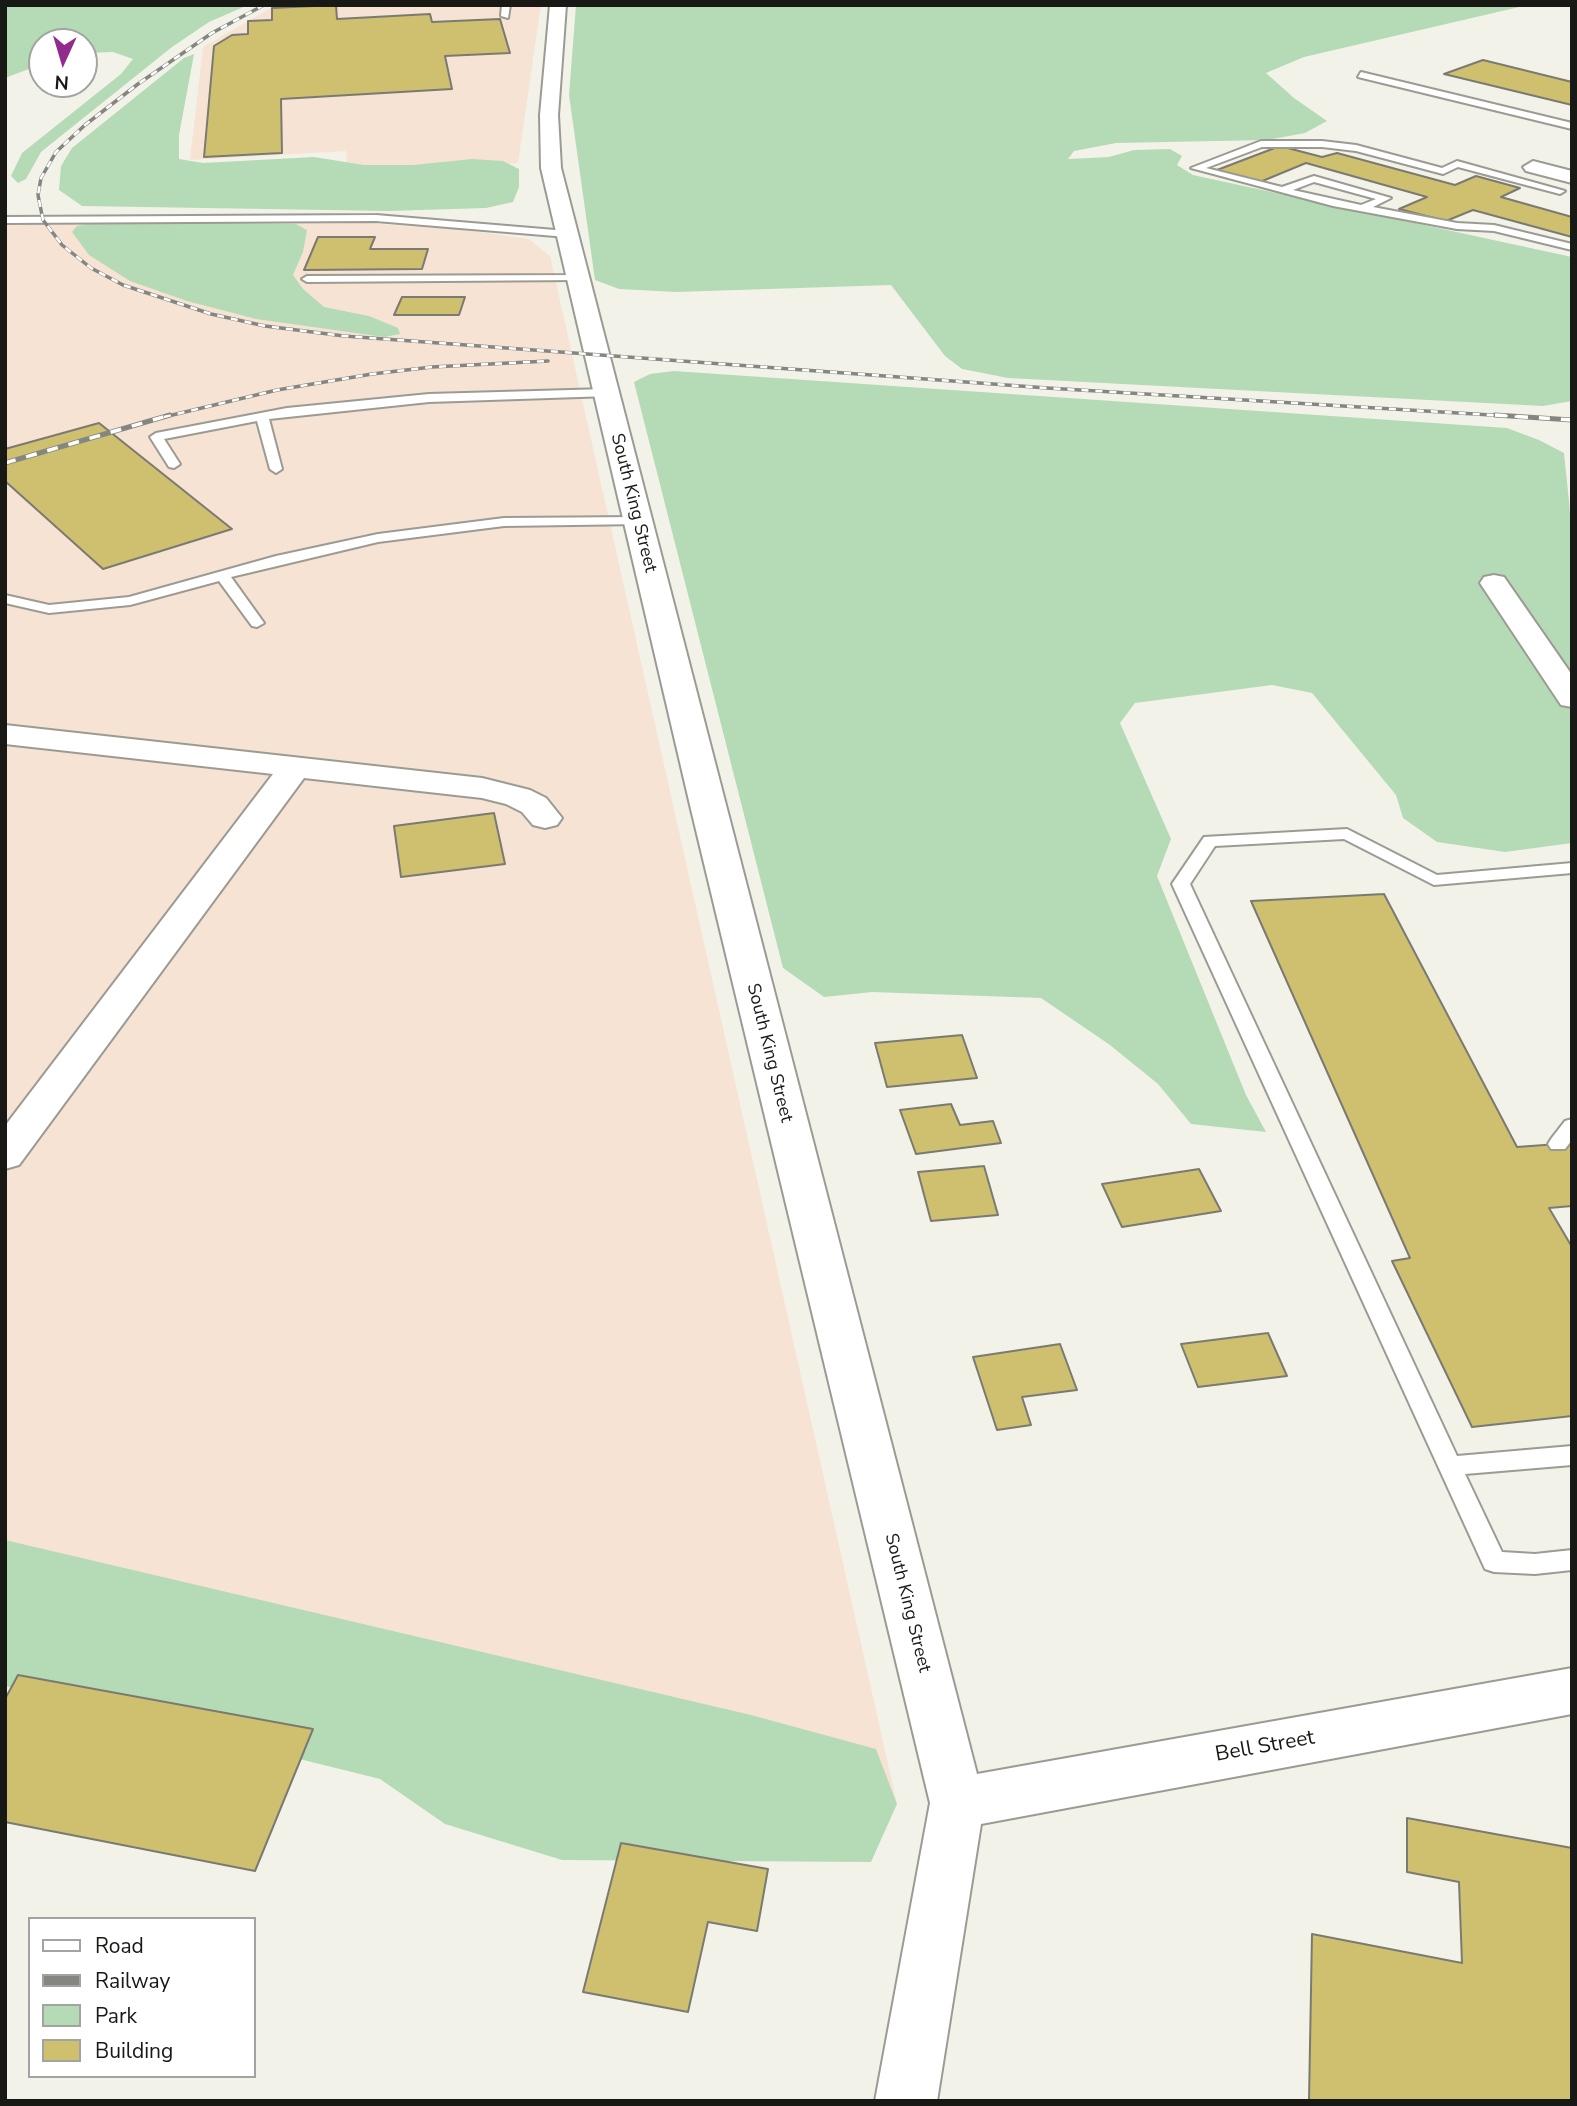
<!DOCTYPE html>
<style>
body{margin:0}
#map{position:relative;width:1577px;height:2106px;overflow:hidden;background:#f3f2e9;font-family:"Nunito Sans",sans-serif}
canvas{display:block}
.frame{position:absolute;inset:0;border:7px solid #181815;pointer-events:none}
.legend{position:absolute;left:28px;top:1917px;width:228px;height:161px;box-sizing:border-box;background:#fff;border:2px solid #a3a3a1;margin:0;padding:9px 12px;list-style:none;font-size:21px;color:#181815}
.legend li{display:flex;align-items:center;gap:14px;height:35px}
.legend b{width:35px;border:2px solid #a3a3a1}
.north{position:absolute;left:28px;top:28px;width:70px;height:70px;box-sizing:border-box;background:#fff;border:2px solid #a3a3a1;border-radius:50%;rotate:184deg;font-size:19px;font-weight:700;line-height:28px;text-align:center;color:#181815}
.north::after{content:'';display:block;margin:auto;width:24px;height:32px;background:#932b8f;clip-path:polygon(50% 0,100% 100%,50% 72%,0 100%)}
</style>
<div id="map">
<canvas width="1577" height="2106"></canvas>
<div class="frame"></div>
<ul class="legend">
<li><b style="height:9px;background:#fff"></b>Road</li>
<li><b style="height:9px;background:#868680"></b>Railway</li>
<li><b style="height:19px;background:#b5dbb6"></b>Park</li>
<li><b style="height:19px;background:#cec06f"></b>Building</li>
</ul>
<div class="north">N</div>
</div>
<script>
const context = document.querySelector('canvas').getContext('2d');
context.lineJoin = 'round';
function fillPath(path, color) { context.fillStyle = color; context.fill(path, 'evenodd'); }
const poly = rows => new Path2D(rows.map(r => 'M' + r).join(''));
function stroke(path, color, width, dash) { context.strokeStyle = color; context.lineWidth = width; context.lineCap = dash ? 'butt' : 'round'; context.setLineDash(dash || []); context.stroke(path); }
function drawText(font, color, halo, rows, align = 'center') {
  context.font = font + ' "Nunito Sans",sans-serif'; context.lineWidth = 5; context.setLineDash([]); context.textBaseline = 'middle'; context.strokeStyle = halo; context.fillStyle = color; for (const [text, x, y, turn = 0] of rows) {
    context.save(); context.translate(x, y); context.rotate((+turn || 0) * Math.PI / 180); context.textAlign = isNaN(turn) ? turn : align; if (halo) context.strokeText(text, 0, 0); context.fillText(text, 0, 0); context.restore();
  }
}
fillPath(poly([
 [276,5,541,5,518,163,348,173,346,151,190,160,203,47],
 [363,223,465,230,529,239,550,256,897,1804,5,1601,5,224]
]), '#f7e3d4');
fillPath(poly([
 [5,5,248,5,209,22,172,47,41,152,26,179,18,183,11,176,22,153,121,74,133,59,113,52,84,53,84,42,42,42,42,64,5,78],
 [576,5,1528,5,1304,57,1266,73,1294,98,1327,121,1305,133,1267,140,1116,143,1074,151,1068,159,1109,157,1134,150,1170,149,1182,156,1177,165,1193,175,1572,257,1572,401,1543,406,1008,378,962,369,945,356,891,285,676,292,619,289,595,280,569,95],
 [194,54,179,135,179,159,203,163,314,157,364,165,413,165,472,159,503,161,519,169,519,187,513,202,486,208,388,211,82,206,59,190,61,166,72,148,184,58],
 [99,222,296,224,307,230,303,252,293,275,303,289,324,307,369,316,398,328,400,334,384,337,256,319,187,301,130,281,89,255,72,232,77,226],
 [674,371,1507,428,1539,440,1564,453,1569,501,1572,540,1572,843,1505,852,1437,842,1403,818,1396,795,1312,693,1272,685,1135,703,1120,723,1171,839,1157,876,1246,1095,1266,1132,1191,1124,1158,1084,1110,1045,1041,998,872,992,824,997,783,968,637,394,634,382,650,374],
 [5,1540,751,1715,876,1749,897,1804,871,1862,562,1860,445,1824,380,1779,5,1686]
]), '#b5dbb6');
const building = poly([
 [336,5,337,19,430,14,432,22,500,19,510,53,445,56,452,89,281,99,282,153,204,157,214,46,232,35,248,34,248,21,272,20,272,8,336,5],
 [1483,60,1572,82,1572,105,1444,74,1483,60],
 [1280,146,1322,157,1337,153,1455,185,1476,176,1520,188,1501,197,1572,217,1572,237,1473,210,1446,221,1399,209,1427,197,1306,163,1260,182,1217,170,1280,146],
 [318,237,375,237,370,249,428,249,422,269,304,270,318,237],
 [402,297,465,297,459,315,394,315,402,297],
 [99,423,232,529,103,569,5,481,5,449,99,423],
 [494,813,505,864,401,877,394,826,494,813],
 [1384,894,1517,1147,1572,1143,1572,1206,1549,1208,1572,1247,1572,1416,1472,1427,1392,1261,1410,1258,1251,901,1384,894],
 [962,1035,977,1078,887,1087,875,1043,962,1035],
 [951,1104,960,1125,993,1121,1001,1143,916,1154,900,1110,951,1104],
 [984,1166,998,1215,931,1221,918,1172,984,1166],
 [1199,1169,1221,1211,1122,1227,1102,1184,1199,1169],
 [1268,1333,1287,1376,1198,1387,1181,1344,1268,1333],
 [1060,1344,1077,1390,1022,1397,1031,1425,997,1430,973,1357,1060,1344],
 [18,1675,313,1729,255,1871,5,1822,5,1699,18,1675],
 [1407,1818,1572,1848,1572,2101,1309,2101,1312,1934,1462,1963,1459,1882,1407,1872,1407,1818],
 [621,1843,768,1869,757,1931,708,1922,688,2012,583,1992,621,1843]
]);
fillPath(building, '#cec06f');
stroke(building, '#7b7a72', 2);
const service = poly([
 [502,5,510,5,508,18,501,16,502,5],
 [1361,72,1572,123,1572,129,1358,77,1361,72],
 [1261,141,1322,141,1356,145,1442,168,1457,161,1565,191,1560,194,1458,167,1443,174,1356,151,1322,147,1262,147,1206,168,1282,187,1314,176,1391,198,1373,207,1457,223,1494,225,1572,244,1572,250,1494,231,1457,229,1333,206,1191,168,1261,141],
 [1314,182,1376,199,1361,205,1293,190,1314,182],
 [376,215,567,231,572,234,567,237,376,221,5,223,5,217,376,215],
 [576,275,580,276,580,280,307,282,302,279,307,276,576,275],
 [606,389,610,390,610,396,429,402,269,419,282,469,276,473,270,469,257,421,164,439,180,464,174,468,169,467,150,437,156,433,287,408,429,394,606,389],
 [638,517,645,521,643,524,504,526,378,542,231,577,264,623,257,627,252,626,219,581,130,605,49,613,5,603,5,595,49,605,129,597,276,556,378,534,504,518,638,517],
 [1347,829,1437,875,1572,863,1572,873,1434,885,1344,839,1215,846,1190,884,1457,1456,1572,1446,1572,1465,1465,1474,1502,1552,1535,1554,1572,1550,1572,1570,1535,1574,1494,1572,1485,1569,1172,884,1204,837,1347,829],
 [1572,1119,1572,1140,1565,1149,1551,1149,1548,1144,1551,1139,1565,1121,1572,1119]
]);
const minor = poly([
 [550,5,566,5,558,115,561,168,977,1774,1572,1668,1572,1714,981,1824,937,2101,875,2101,930,1803,690,805,541,168,540,115,550,5],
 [1533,161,1572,171,1572,183,1526,171,1523,167,1533,161],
 [1494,575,1504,577,1572,675,1572,707,1561,705,1480,583,1484,577,1494,575],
 [5,725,482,778,530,790,546,798,562,818,557,825,545,828,533,825,522,812,506,804,482,798,304,778,19,1165,5,1169,5,1126,273,774,5,744,5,725]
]);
stroke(service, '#9c9b93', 4);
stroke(minor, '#9c9b93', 4);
fillPath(service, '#fff');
fillPath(minor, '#fff');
const railFar1 = poly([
 [264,5,212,33,138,84,85,125,56,152,41,178,38,195,43,220,62,245,91,268,123,285,211,314,265,326,344,336,1047,388,1524,417],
 [164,417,277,390,372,374,432,367,548,361]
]);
const rail = poly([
 [1495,415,1572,420],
 [5,463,170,415]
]);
stroke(railFar1, '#868680', 3.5);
stroke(rail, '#868680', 5);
stroke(railFar1, '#fff', 2.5, [7]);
stroke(rail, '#fff', 3.5, [11]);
drawText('18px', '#181815', '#fff', [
 ["South King Street",633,503,76],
 ["South King Street",769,1053,76],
 ["South King Street",907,1603,76]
]);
drawText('21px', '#181815', '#fff', [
 ["Bell Street",1265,1747,-10]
]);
</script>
